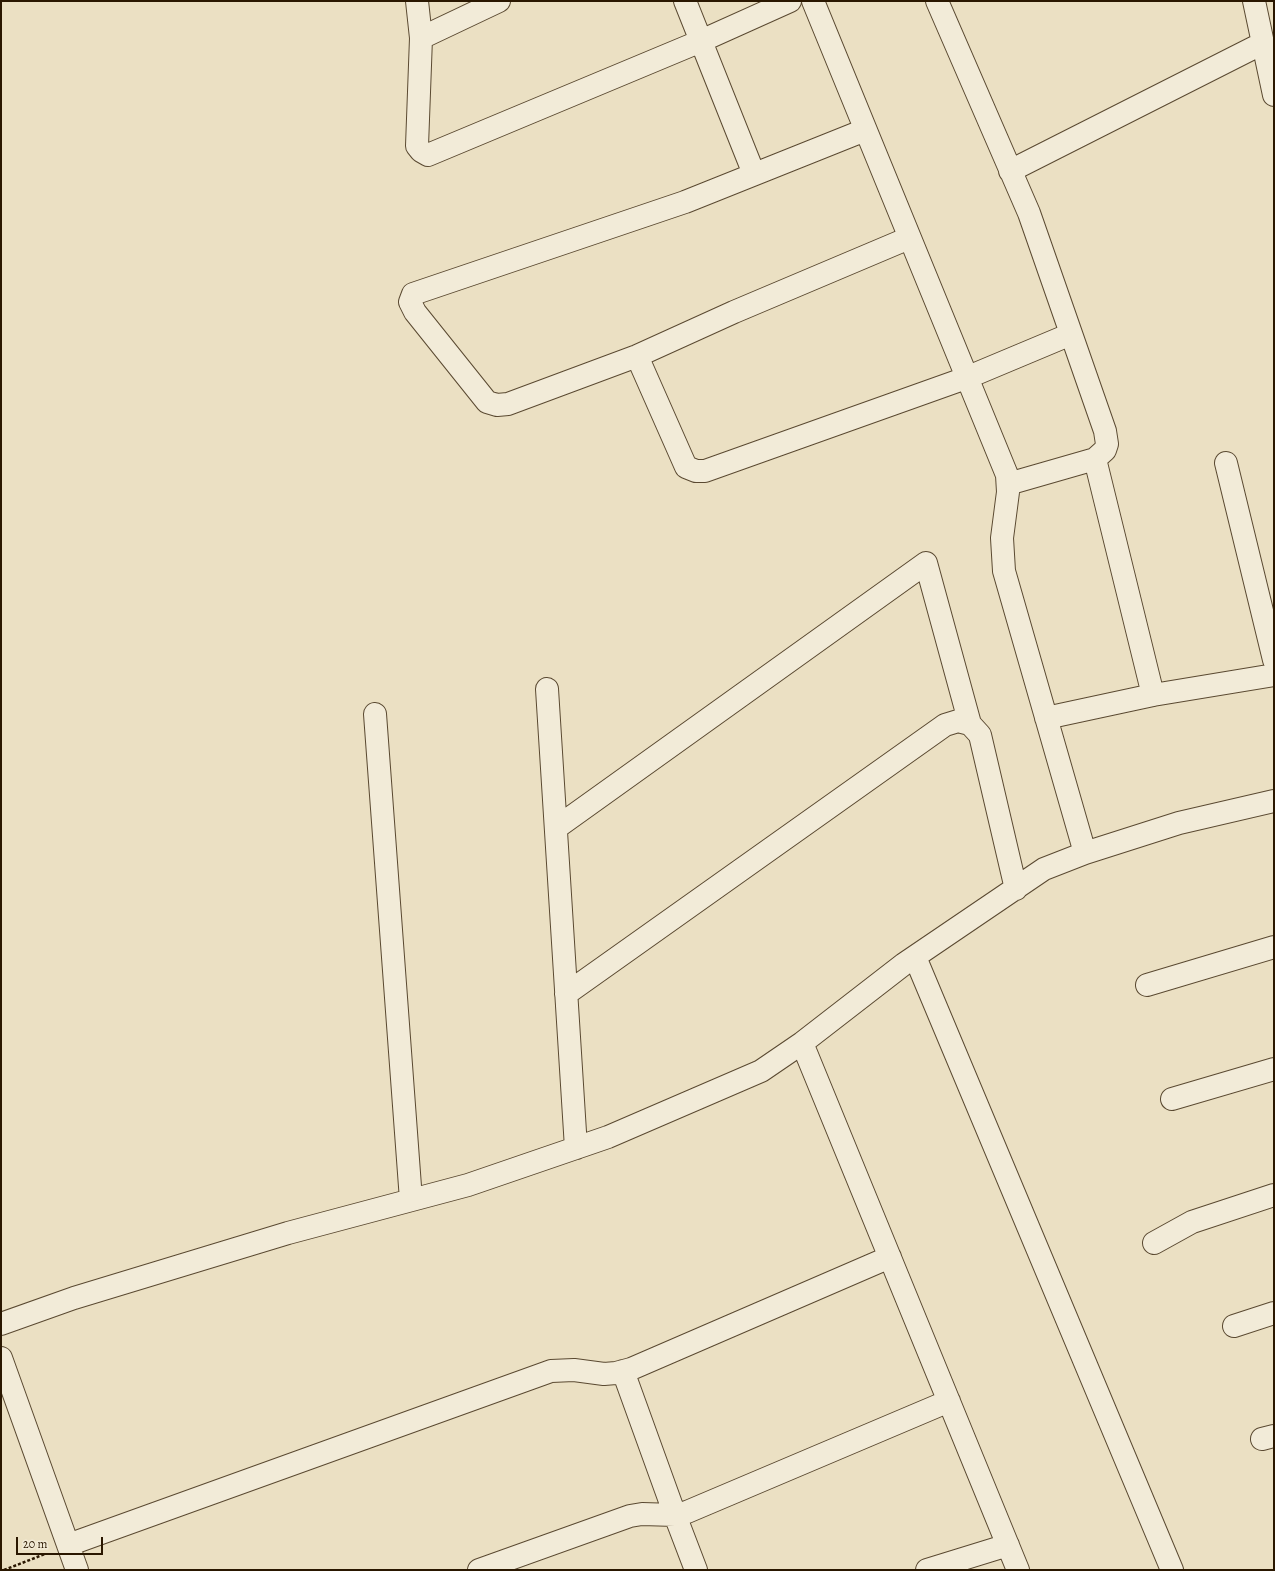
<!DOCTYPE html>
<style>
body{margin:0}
#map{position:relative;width:1275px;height:1571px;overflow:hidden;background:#ebe0c3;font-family:Alegreya,serif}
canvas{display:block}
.frame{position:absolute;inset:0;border:2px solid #2a1700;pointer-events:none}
.scale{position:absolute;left:16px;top:1537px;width:87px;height:18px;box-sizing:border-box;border:2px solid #2a1700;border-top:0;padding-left:5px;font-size:12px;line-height:14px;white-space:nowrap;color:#2a1700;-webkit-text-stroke:3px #f2ebd8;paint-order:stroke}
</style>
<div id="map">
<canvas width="1275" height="1571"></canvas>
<div class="frame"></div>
<div class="scale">20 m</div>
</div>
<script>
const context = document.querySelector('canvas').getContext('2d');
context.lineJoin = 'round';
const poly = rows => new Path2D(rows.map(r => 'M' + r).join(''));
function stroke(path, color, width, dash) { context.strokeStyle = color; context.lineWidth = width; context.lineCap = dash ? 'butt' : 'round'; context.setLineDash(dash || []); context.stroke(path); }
const minor = poly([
 [417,1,421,38,417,146,421,151,428,155,701,41,790,1],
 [685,1,754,174],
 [813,1,1007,475,1008,492,1002,538,1004,571,1085,853],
 [937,1,1029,213,1105,431,1107,444,1105,450,1095,459,1008,484],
 [1254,1,1274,95],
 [421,38,499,1],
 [865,130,685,202,413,294,410,302,415,312,487,402,497,405,508,404,637,356,734,312,909,238],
 [1010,171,1263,43],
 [637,356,686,467,696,471,705,471,966,378,1071,334],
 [1095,459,1153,695],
 [1226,463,1274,660],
 [547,689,576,1148],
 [375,714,411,1200],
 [1046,718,1153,695,1274,675],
 [556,828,926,563,970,724],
 [915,957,1172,1570],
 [1147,985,1274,947],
 [566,994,945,725,958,721,970,724,980,735,1016,889],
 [802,1043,1018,1570],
 [1172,1099,1274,1069],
 [1154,1243,1192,1222,1274,1195],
 [1,1324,74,1298,288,1233,468,1185,608,1137,761,1071,802,1043,904,964,1044,869,1085,853,1179,823,1274,801],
 [1234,1326,1274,1313],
 [1,1358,77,1570],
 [623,1371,675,1515,696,1570],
 [1262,1439,1274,1436],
 [68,1545,551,1371,574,1370,604,1374,616,1373,631,1369,890,1257],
 [479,1570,630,1516,642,1514,675,1515,687,1512,949,1401],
 [927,1570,1008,1545]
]);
stroke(minor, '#5a4931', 24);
stroke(poly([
 [4,1570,45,1554]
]), '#2a1700', 2.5, [3, 2]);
stroke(minor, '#f2ebd8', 22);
</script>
